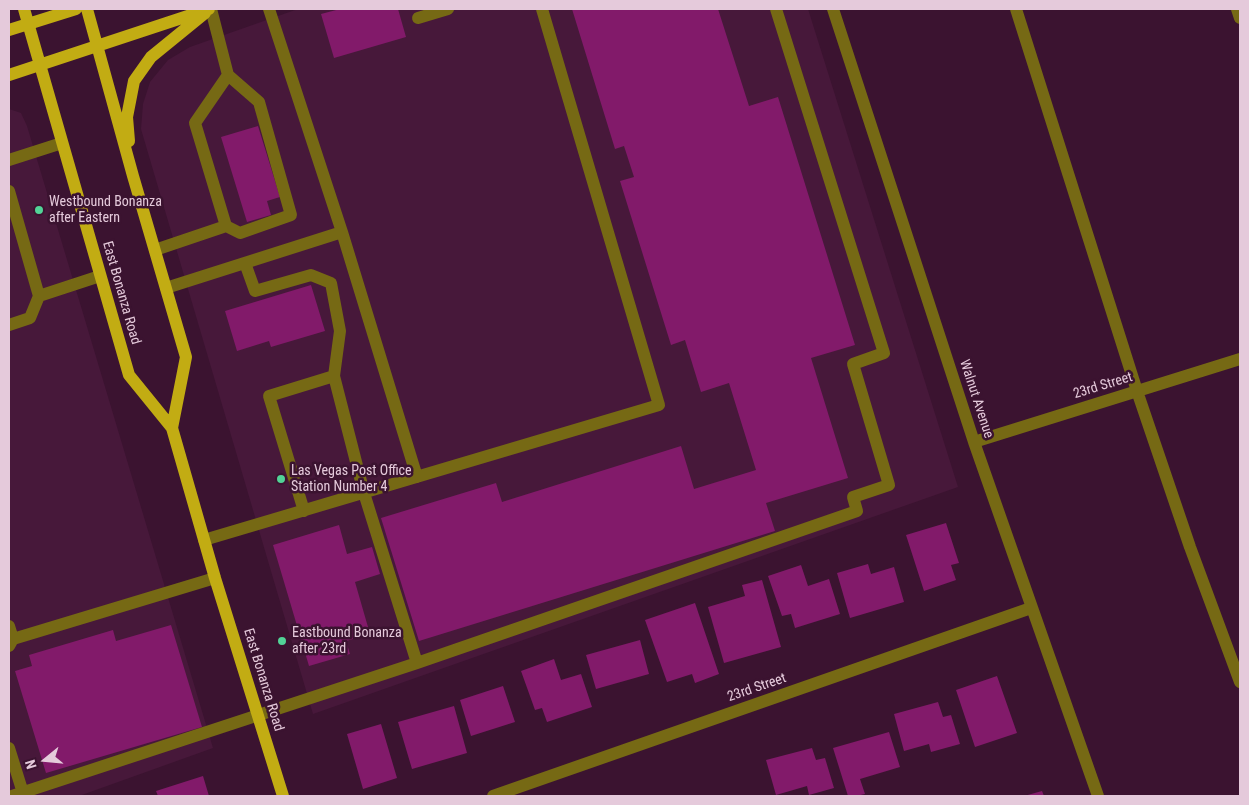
<!DOCTYPE html>
<style>
body{margin:0}
#map{position:relative;width:1249px;height:805px;overflow:hidden;background:#3b1330;font-family:"Roboto Condensed",sans-serif}
canvas{display:block}
.frame{position:absolute;inset:0;border:10px solid #e5cadb;pointer-events:none}
.north{position:absolute;left:20px;top:735px;width:50px;height:50px;-webkit-text-stroke:4px #3b1330;paint-order:stroke;rotate:253deg;font-size:14px;font-weight:700;line-height:20px;text-align:center;color:#e5cadb}
.north::after{content:'';display:block;margin:auto;width:18px;height:22px;background:#e5cadb;clip-path:polygon(50% 0,100% 100%,50% 72%,0 100%)}
</style>
<div id="map">
<canvas width="1249" height="805"></canvas>
<div class="frame"></div>
<div class="north">N</div>
</div>
<script>
const context = document.querySelector('canvas').getContext('2d');
context.lineJoin = 'round';
function fillPath(path, color) { context.fillStyle = color; context.fill(path, 'evenodd'); }
const poly = rows => new Path2D(rows.map(r => 'M' + r).join(''));
function stroke(path, color, width, dash) { context.strokeStyle = color; context.lineWidth = width; context.lineCap = dash ? 'butt' : 'round'; context.setLineDash(dash || []); context.stroke(path); }
function drawText(font, color, halo, rows, align = 'center') {
  context.font = font + ' "Roboto Condensed",sans-serif'; context.lineWidth = 5; context.setLineDash([]); context.textBaseline = 'middle'; context.strokeStyle = halo; context.fillStyle = color; for (const [text, x, y, turn = 0] of rows) {
    context.save(); context.translate(x, y); context.rotate((+turn || 0) * Math.PI / 180); context.textAlign = isNaN(turn) ? turn : align; if (halo) context.strokeText(text, 0, 0); context.fillText(text, 0, 0); context.restore();
  }
}
fillPath(poly([
 [298,9,808,9,958,487,313,714,141,129,143,104,150,82,168,60,190,47],
 [9,109,21,113,27,126,213,748,79,796,9,796]
]), '#47183a');
fillPath(poly([
 [340,9,398,9,406,37,334,58,321,14],
 [572,9,718,9,749,106,778,97,855,345,811,358,848,478,766,503,775,531,419,641,381,518,496,483,502,502,681,446,694,489,756,470,729,383,701,392,685,340,671,345,620,181,634,177,624,146,615,149],
 [258,126,280,197,267,201,271,215,247,222,221,137],
 [311,285,325,331,271,347,269,341,237,351,225,311],
 [946,523,959,563,951,565,956,580,924,591,906,535],
 [339,525,347,554,372,547,380,574,355,582,370,634,346,641,350,654,309,666,273,545],
 [868,564,871,574,894,567,904,602,850,618,837,573],
 [801,565,808,586,829,579,840,614,795,628,791,614,782,616,768,576],
 [762,580,781,647,724,663,708,607,745,596,742,585],
 [695,603,719,674,695,683,692,674,667,682,645,620],
 [171,625,202,727,46,773,15,671,32,666,29,655,113,630,116,641],
 [640,640,649,674,596,689,586,655],
 [554,659,561,680,581,674,592,707,547,722,542,708,535,710,521,671],
 [997,676,1017,733,975,747,956,690],
 [503,686,515,722,471,736,460,700],
 [938,702,943,717,951,715,960,744,931,752,929,744,904,751,894,714],
 [454,706,467,753,412,769,398,722],
 [381,724,397,778,363,789,347,734],
 [889,732,900,767,860,779,865,794,856,796,848,796,833,748],
 [812,748,816,760,825,758,834,788,809,795,807,786,776,795,766,760],
 [203,776,209,796,158,796,156,791],
 [1042,791,1044,796,1024,796]
]), '#821a6a');
stroke(poly([
 [833,9,974,442,1098,796],
 [1016,9,1137,391,1190,547,1240,682],
 [1237,9,1240,18],
 [418,18,448,9],
 [9,160,62,143],
 [9,191,39,296],
 [226,226,240,233,291,215,259,102,228,75],
 [342,232,417,477],
 [155,250,226,226,195,123,228,75,211,9],
 [245,263,255,291,311,275,331,283,340,331,334,376,364,493,417,663],
 [166,288,342,232,269,9],
 [9,325,30,318,39,296,100,276],
 [974,442,1240,359],
 [304,511,269,396,334,376],
 [204,540,659,405,542,9],
 [9,626,13,639],
 [9,646,13,639,215,578],
 [9,748,23,793],
 [12,796,417,663,857,511,853,497,889,485,853,364,884,353,776,9],
 [493,796,1031,608]
]), '#766914', 12);
stroke(poly([
 [24,9,129,375,172,428,215,578,283,796],
 [87,9,133,176,186,357,172,428],
 [9,30,76,9],
 [9,75,209,9],
 [129,141,127,117,134,81,151,57,205,13]
]), '#c2ac13', 12);
for (const [x, y, r, color] of [
 [39,210,5,"#52d397"],
 [281,479,5,"#52d397"],
 [282,641,5,"#52d397"]
]) { const dot = new Path2D(); dot.arc(x, y, r, 0, 2 * Math.PI); context.fillStyle = color; context.fill(dot); stroke(dot, '#3b1330', 2); }
drawText('14px', '#e5cadb', '#3b1330', [
 ["Westbound Bonanza",49,202],
 ["after Eastern",49,218],
 ["Las Vegas Post Office",291,471],
 ["Station Number 4",291,487],
 ["Eastbound Bonanza",292,633],
 ["after 23rd",292,649]
], 'left');
drawText('14px', '#e5cadb', '#3b1330', [
 ["East Bonanza Road",121,293,74],
 ["23rd Street",1103,386,-17],
 ["Walnut Avenue",976,399,72],
 ["East Bonanza Road",263,680,73],
 ["23rd Street",757,688,-19]
]);
</script>
